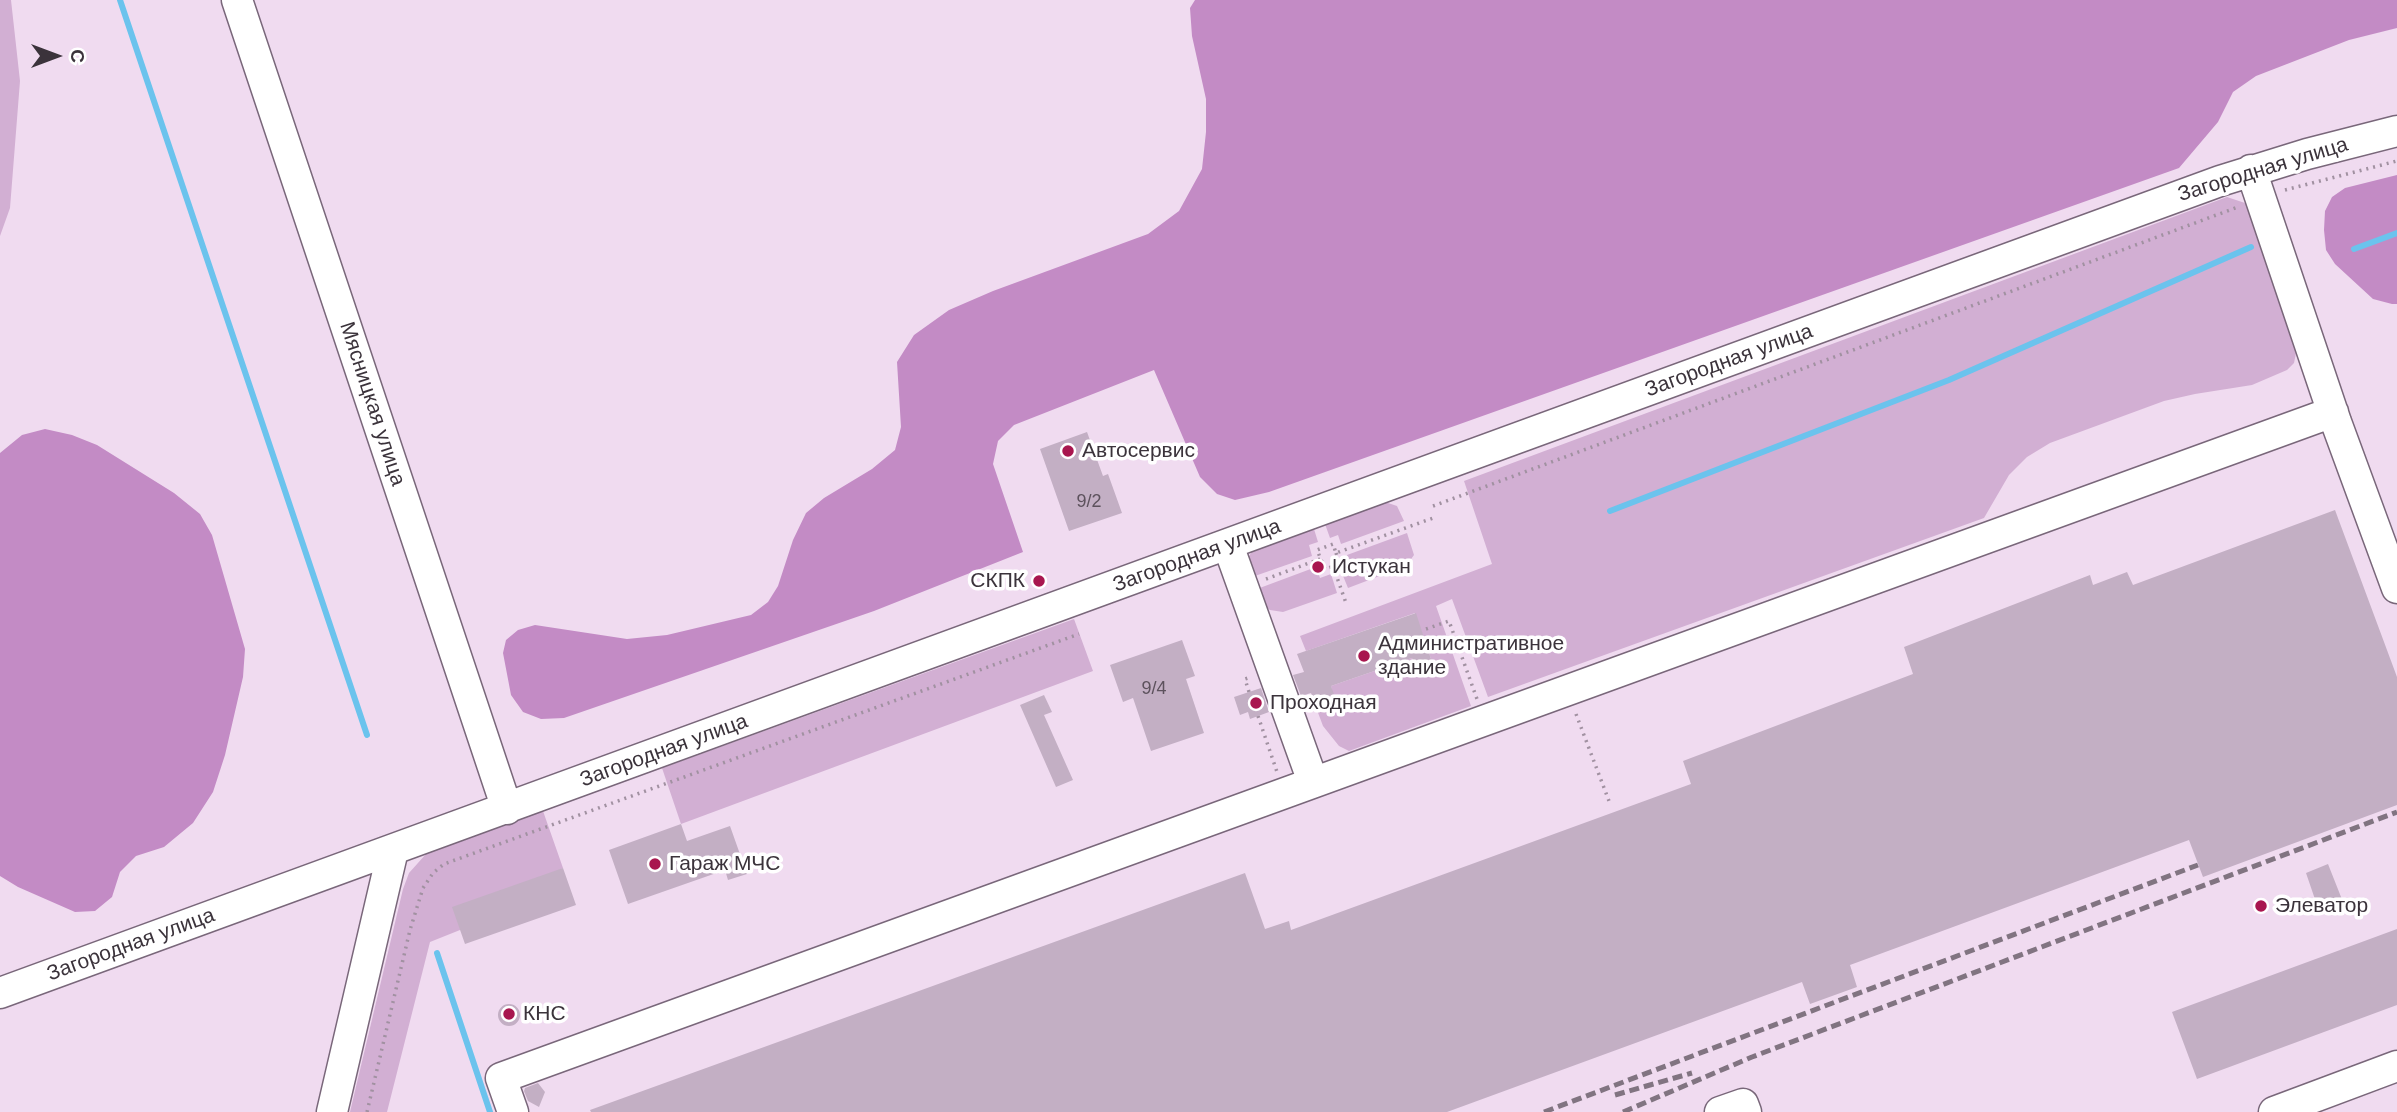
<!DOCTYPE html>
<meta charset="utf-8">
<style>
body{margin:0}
#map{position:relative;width:2397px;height:1112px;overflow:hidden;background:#f0dbf0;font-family:Helvetica,sans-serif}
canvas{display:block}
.north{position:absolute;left:21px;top:21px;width:70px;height:70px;-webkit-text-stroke:5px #fff;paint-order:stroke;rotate:90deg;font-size:19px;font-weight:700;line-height:28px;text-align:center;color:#3b333b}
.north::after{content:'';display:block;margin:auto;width:24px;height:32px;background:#3b333b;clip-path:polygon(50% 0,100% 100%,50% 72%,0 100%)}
</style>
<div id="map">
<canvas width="2397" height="1112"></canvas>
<div class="north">С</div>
</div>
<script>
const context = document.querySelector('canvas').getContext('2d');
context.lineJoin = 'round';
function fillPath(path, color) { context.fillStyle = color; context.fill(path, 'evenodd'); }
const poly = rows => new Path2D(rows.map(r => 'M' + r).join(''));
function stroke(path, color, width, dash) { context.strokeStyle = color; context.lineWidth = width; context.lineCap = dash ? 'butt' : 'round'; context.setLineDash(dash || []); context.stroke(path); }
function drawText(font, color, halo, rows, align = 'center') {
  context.font = font + ' Helvetica,sans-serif'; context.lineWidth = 7; context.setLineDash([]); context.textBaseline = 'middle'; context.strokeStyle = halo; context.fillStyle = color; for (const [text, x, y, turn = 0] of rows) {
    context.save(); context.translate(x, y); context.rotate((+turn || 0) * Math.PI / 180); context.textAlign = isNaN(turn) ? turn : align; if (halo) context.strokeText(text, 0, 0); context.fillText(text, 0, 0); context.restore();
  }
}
fillPath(poly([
 [0,0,11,0,20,81,10,208,0,236],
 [2227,197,2248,204,2294,344,2296,353,2294,363,2287,370,2252,385,2195,394,2164,401,2050,443,2027,457,2009,475,1984,518,1488,697,1452,599,1436,606,1471,706,1349,751,1339,746,1323,726,1314,702,1333,694,1331,686,1412,658,1415,665,1431,659,1415,613,1306,651,1300,636,1492,564,1464,481],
 [1385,502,1397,506,1404,521,1341,544,1338,535,1330,538,1325,524],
 [1314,529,1318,542,1309,545,1312,556,1252,577,1246,562,1252,551],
 [1407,533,1414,555,1406,566,1348,588,1341,571,1351,567,1347,555],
 [1316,567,1320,578,1331,574,1337,593,1283,612,1270,610,1266,607,1257,589],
 [1074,619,1093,671,681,824,662,768],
 [543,811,563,868,460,930,430,942,387,1112,350,1112,403,889,409,873,426,854]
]), '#d2afd3');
fillPath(poly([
 [1195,0,2397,0,2397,28,2349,40,2256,76,2233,92,2218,122,2179,168,1269,492,1235,500,1217,494,1200,477,1154,370,1014,425,998,441,993,464,1023,552,874,611,564,718,541,719,523,712,511,695,503,653,506,640,518,630,535,625,627,639,667,635,751,615,768,602,778,586,793,540,806,513,824,498,872,469,895,450,901,427,897,362,914,335,949,310,993,291,1148,234,1179,211,1202,169,1206,132,1206,99,1192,36,1190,8],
 [2397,175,2397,304,2392,304,2373,299,2335,264,2326,250,2324,230,2325,211,2332,197,2345,188],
 [45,429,72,435,97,445,174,493,200,514,212,535,245,649,243,677,225,755,213,792,193,823,164,847,136,856,120,872,112,897,95,911,75,912,18,887,0,876,0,453,22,435]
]), '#c38bc5');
stroke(poly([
 [120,0,367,735],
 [2354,249,2397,233],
 [1610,511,1949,380,2251,247],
 [437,953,490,1112]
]), '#6bc3ed', 6);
fillPath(poly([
 [1087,432,1103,476,1108,474,1122,513,1069,531,1040,449],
 [2335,510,2397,677,2397,805,2203,877,2189,840,1850,965,1857,987,1810,1004,1802,982,1447,1112,591,1112,590,1110,1245,873,1265,929,1289,921,1291,930,1691,784,1683,761,1913,674,1904,647,2090,575,2093,585,2127,572,2133,585],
 [1416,613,1431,659,1415,665,1412,658,1331,686,1334,694,1314,702,1311,693,1301,696,1293,675,1304,672,1297,654],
 [1182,640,1195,676,1186,679,1204,733,1151,751,1133,698,1123,702,1110,665],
 [1261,688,1269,712,1250,719,1248,712,1240,715,1234,697],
 [1044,695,1052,712,1044,715,1073,780,1056,787,1020,705],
 [681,824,687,841,730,826,747,874,728,880,725,870,628,904,609,850],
 [2328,864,2343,902,2319,911,2306,873],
 [563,868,576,905,465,944,452,907],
 [2397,929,2397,1005,2197,1079,2172,1012],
 '498 1015a11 11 0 1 1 22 0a11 11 0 1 1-22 0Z',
 [538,1083,545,1092,539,1107,528,1101,524,1091,525,1088]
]), '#c3afc4');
const minor = poly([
 [237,0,507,809],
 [2251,170,2336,422,2397,588],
 [1228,545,1313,782],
 [0,993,2220,181,2307,154,2397,131],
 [332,1112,393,850],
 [513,1112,501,1078,2333,412],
 [1720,1112,1743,1104,1746,1112],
 [2274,1112,2397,1066]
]);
stroke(minor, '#79677a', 33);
stroke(poly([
 [2285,190,2397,161],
 [1433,506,2238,207],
 [1336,553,1340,564,1325,569,1317,550,1333,544,1336,553,1436,517],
 [1333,566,1346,603],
 [1266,579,1320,559],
 [1426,629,1449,621,1477,699],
 [1249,692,1245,679,1251,677],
 [1576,714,1609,801],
 [1258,716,1277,772],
 [367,1112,410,930,423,888,433,873,444,864,1079,634]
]), '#a191a1', 3.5, [2, 5]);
stroke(minor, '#fff', 30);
stroke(poly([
 [1615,1095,1692,1073],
 [1544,1112,2198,865],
 [1623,1112,1752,1057,2397,812]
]), '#817481', 5, [10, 5]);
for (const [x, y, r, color] of [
 [1068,451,7,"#a8164f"],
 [1318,567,7,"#a8164f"],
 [1039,581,7,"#a8164f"],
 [1364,656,7,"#a8164f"],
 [1256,703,7,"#a8164f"],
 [655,864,7,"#a8164f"],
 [2261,906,7,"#a8164f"],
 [509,1014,7,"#a8164f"]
]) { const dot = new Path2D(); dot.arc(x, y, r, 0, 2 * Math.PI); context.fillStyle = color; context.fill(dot); stroke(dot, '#fff', 2.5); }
drawText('18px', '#5d525d', null, [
 ["9/2",1089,502],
 ["9/4",1154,689]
]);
drawText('21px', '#3b333b', '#fff', [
 ["Загородная улица",2263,170,-17],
 ["Загородная улица",1729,361,-20],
 ["Мясницкая улица",372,404,72],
 ["Загородная улица",1197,556,-20],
 ["Загородная улица",664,751,-20],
 ["Загородная улица",131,945,-20]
]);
drawText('21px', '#3b333b', '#fff', [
 ["Автосервис",1082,451],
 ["Истукан",1332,567],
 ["СКПК",1025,581,"right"],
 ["Административное",1378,644],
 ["здание",1378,668],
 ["Проходная",1270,703],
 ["Гараж МЧС",669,864],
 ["Элеватор",2275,906],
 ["КНС",523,1014]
], 'left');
</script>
